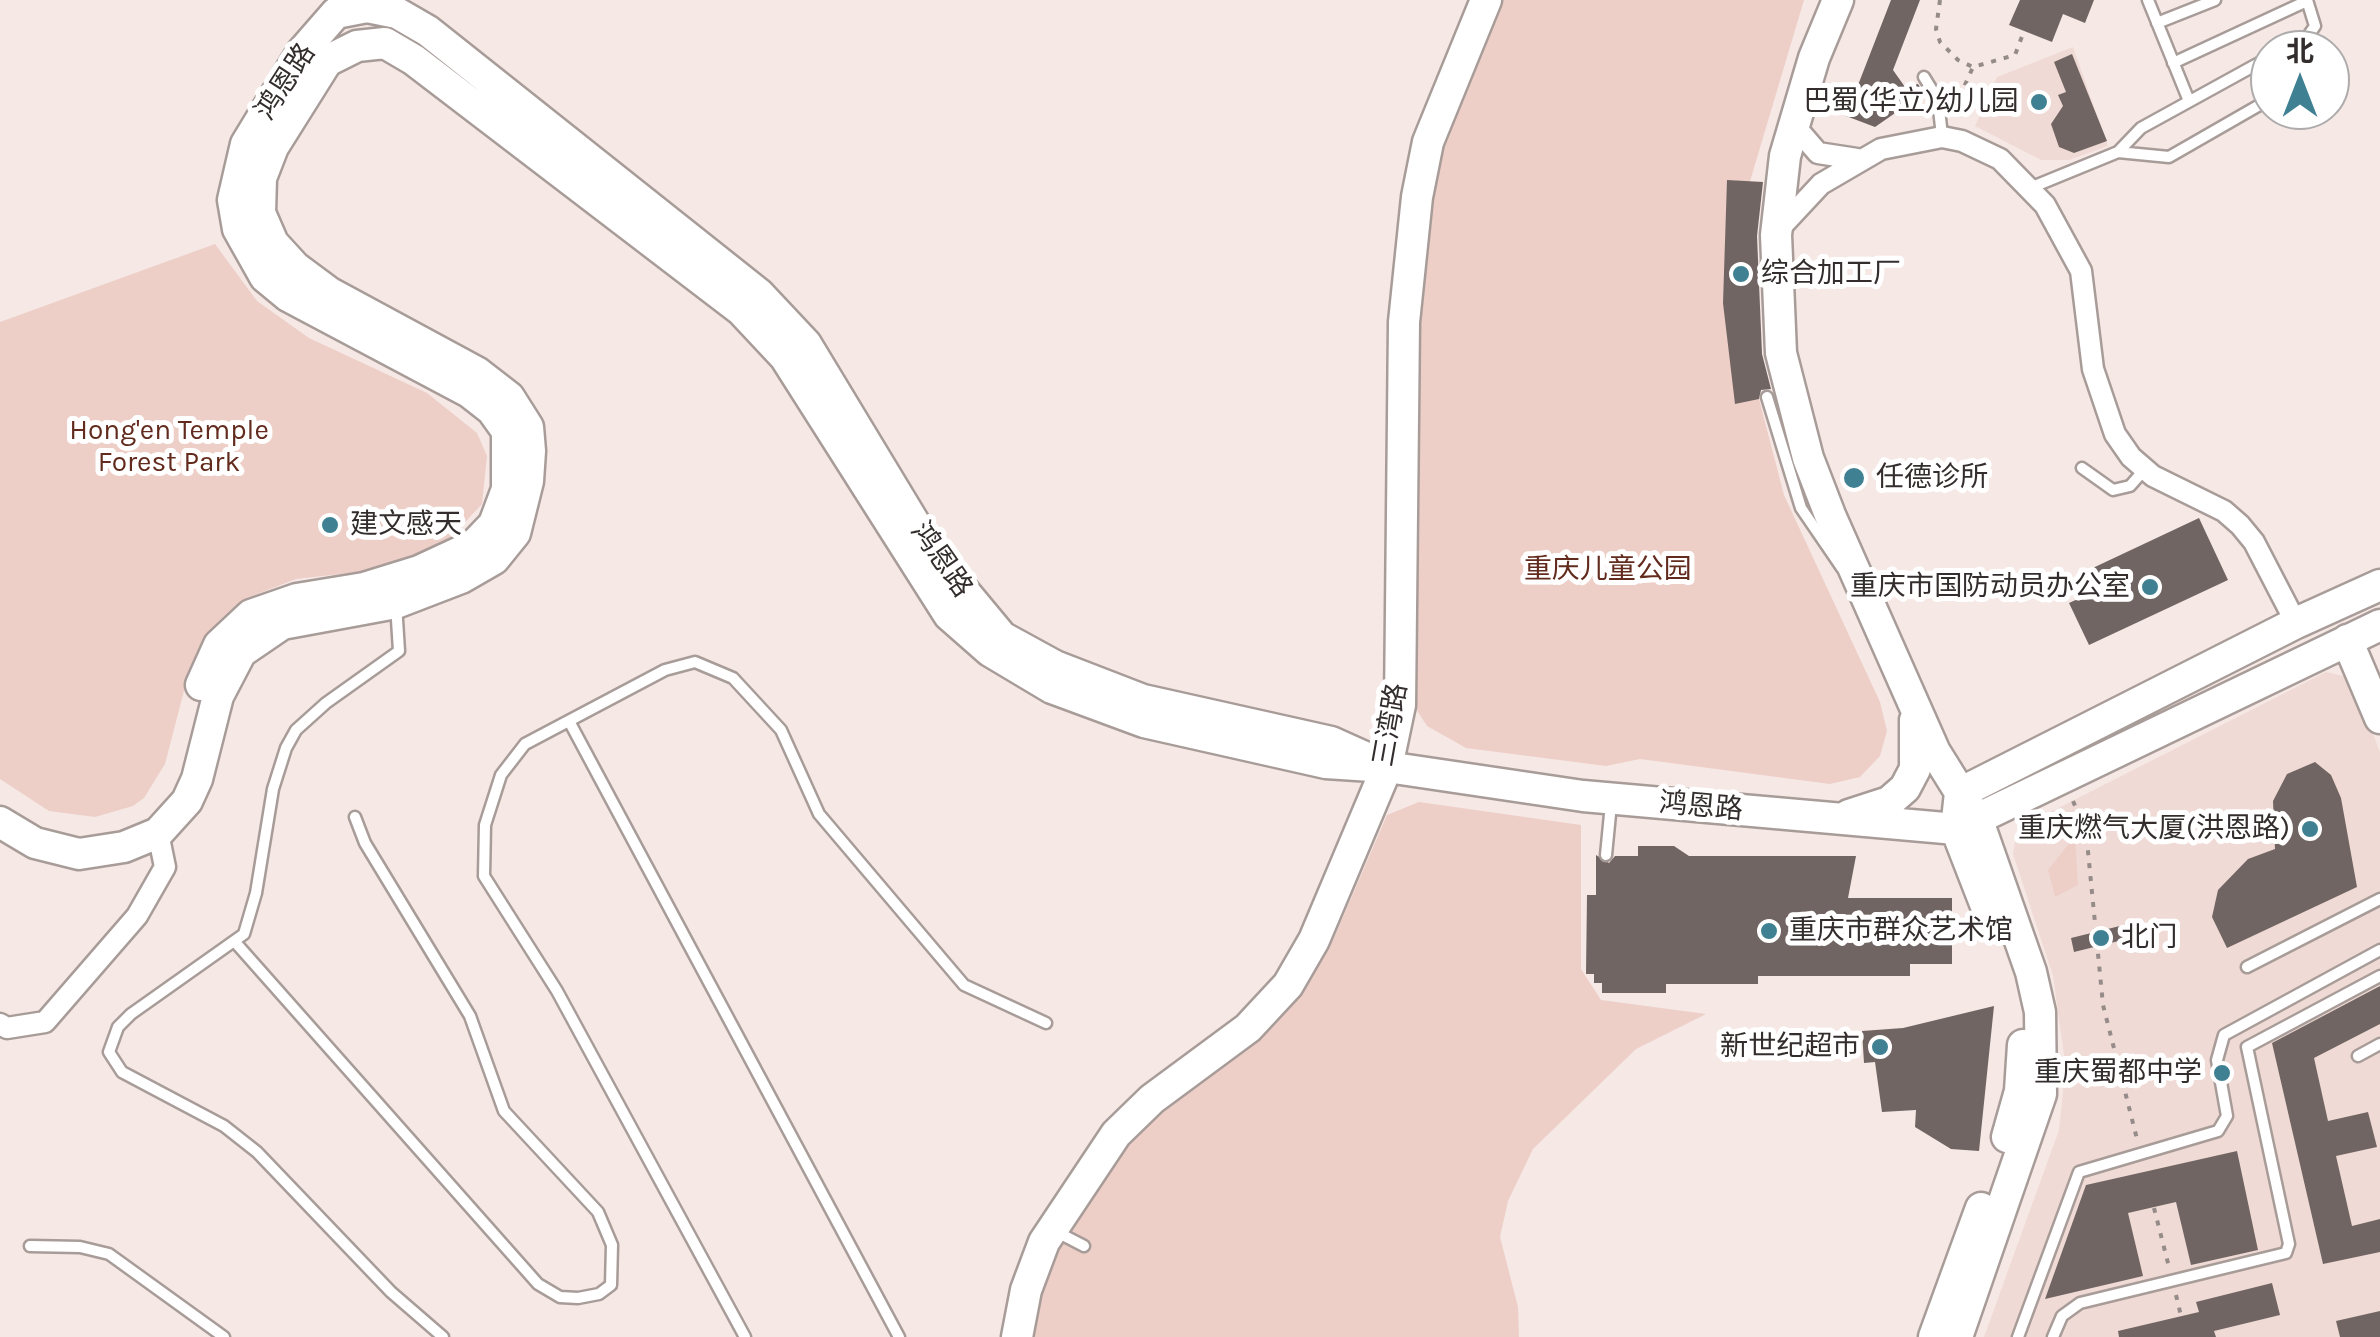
<!DOCTYPE html>
<meta charset="utf-8">
<style>
body{margin:0}
#map{position:relative;width:2380px;height:1337px;overflow:hidden;background:#f6e8e5;font-family:Karla,"Noto Sans SC",sans-serif}
canvas{display:block}
.north{position:absolute;left:2250px;top:30px;width:100px;height:100px;box-sizing:border-box;background:#fff;border:2px solid #adabab;border-radius:50%;rotate:0deg;font-size:28px;font-weight:700;line-height:40px;text-align:center;color:#332e2d}
.north::after{content:'';display:block;margin:auto;width:35px;height:45px;background:#3f8092;clip-path:polygon(50% 0,100% 100%,50% 72%,0 100%)}
</style>
<div id="map">
<canvas width="2380" height="1337"></canvas>
<div class="north">北</div>
</div>
<script>
const context = document.querySelector('canvas').getContext('2d');
context.lineJoin = 'round';
function fillPath(path, color) { context.fillStyle = color; context.fill(path, 'evenodd'); }
const poly = rows => new Path2D(rows.map(r => 'M' + r).join(''));
function stroke(path, color, width, dash) { context.strokeStyle = color; context.lineWidth = width; context.lineCap = dash ? 'butt' : 'round'; context.setLineDash(dash || []); context.stroke(path); }
function drawText(font, color, halo, rows, align = 'center') {
  context.font = font + ' Karla,"Noto Sans SC",sans-serif'; context.lineWidth = 10; context.setLineDash([]); context.textBaseline = 'middle'; context.strokeStyle = halo; context.fillStyle = color; for (const [text, x, y, turn = 0] of rows) {
    context.save(); context.translate(x, y); context.rotate((+turn || 0) * Math.PI / 180); context.textAlign = isNaN(turn) ? turn : align; if (halo) context.strokeText(text, 0, 0); context.fillText(text, 0, 0); context.restore();
  }
}
fillPath(poly([
 [2073,47,2108,146,2069,160,2041,160,1975,126,1997,77],
 [2326,672,2352,678,2380,752,2380,1337,1984,1337,2059,1130,2063,1092,2064,1055,2053,976,2013,854,2017,829]
]), '#f0dad5');
fillPath(poly([
 [1500,0,1804,0,1748,188,1753,376,1784,495,1880,702,1887,731,1880,756,1860,777,1830,784,1640,759,1606,766,1466,748,1427,726,1416,709,1416,286,1428,209,1442,153],
 [215,244,257,301,309,338,427,393,477,433,487,456,482,504,444,545,416,557,358,572,296,579,247,598,205,636,185,687,165,764,144,798,133,806,95,817,49,811,0,779,0,322],
 [1419,802,1581,825,1581,969,1601,1000,1706,1014,1636,1049,1533,1149,1508,1201,1500,1237,1518,1307,1519,1337,1027,1337,1051,1246,1121,1139,1254,1041,1299,997,1330,947,1387,815],
 [2075,836,2078,885,2055,897,2048,870]
]), '#edcfc8');
fillPath(poly([
 [1891,0,1920,0,1893,70,1905,87,1918,84,1924,93,1875,127,1846,116],
 [2020,0,2094,0,2085,23,2063,14,2052,42,2009,25],
 [2072,54,2107,141,2074,153,2059,147,2051,124,2063,106,2058,95,2066,92,2054,62],
 [1727,180,1763,182,1757,236,1762,354,1771,389,1761,390,1759,399,1735,404,1723,303],
 [2199,518,2228,580,2089,645,2069,603,2089,594,2080,574],
 [2315,762,2331,775,2341,798,2357,887,2227,948,2212,917,2218,890,2248,859,2275,849,2273,801,2287,774],
 [1638,846,1674,846,1689,856,1856,856,1848,898,1952,898,1952,964,1910,964,1910,976,1758,976,1758,984,1666,984,1666,993,1602,993,1602,983,1594,983,1594,974,1586,974,1587,895,1596,895,1596,855,1609,863,1615,856,1638,856],
 [2128,924,2131,938,2074,952,2071,938],
 [2380,986,2380,1024,2314,1058,2328,1121,2368,1112,2377,1147,2336,1156,2352,1226,2380,1219,2380,1252,2323,1264,2272,1043],
 [1994,1006,1979,1151,1951,1149,1915,1127,1916,1110,1882,1112,1875,1062,1864,1063,1862,1031,1903,1028],
 [2237,1151,2258,1250,2191,1265,2176,1202,2128,1213,2143,1276,2045,1299,2086,1185],
 [2272,1283,2280,1315,2214,1331,2216,1337,2119,1337,2118,1331,2199,1312,2196,1302],
 [2380,1311,2380,1337,2340,1337,2336,1321]
]), '#706562');
const lane = poly([
 [2148,0,2189,101],
 [2157,23,2215,0],
 [2283,50,2308,36,2315,26,2307,0],
 [2173,63,2307,1],
 [1924,77,1938,100,1942,136],
 [2118,152,2169,157,2270,99],
 [2030,188,2118,152,2141,128,2270,57],
 [1767,397,1801,508,1842,568],
 [2082,468,2113,490,2130,486,2145,469],
 [396,604,399,651,326,703,296,730,286,748,273,789,256,893,244,934,131,1014,118,1027,109,1052,122,1072,224,1126,257,1152,391,1292,443,1337],
 [569,721,899,1337],
 [1606,855,1611,804],
 [235,942,538,1284,560,1297,578,1298,599,1294,611,1285,612,1245,598,1212,504,1111,470,1016,365,843,355,817],
 [2247,967,2380,899],
 [2358,1056,2380,1044],
 [1057,1232,1084,1246],
 [30,1246,80,1247,109,1254,224,1337],
 [745,1337,557,991,484,876,485,825,501,775,525,744,665,670,695,662,733,678,781,730,819,814,964,985,1046,1023],
 [2018,1337,2079,1172,2218,1131,2227,1116,2217,1060,2224,1035,2380,950],
 [2053,1337,2062,1316,2080,1303,2286,1253,2289,1244,2247,1047,2380,976]
]);
const street = poly([
 [1793,124,1818,153,1857,159],
 [1780,228,1821,184,1881,149,1942,137,1962,141,2000,159,2045,205,2081,271,2093,369,2115,434,2131,457,2153,476,2224,511,2240,525,2254,542,2296,623],
 [0,1024,7,1028,45,1022,137,916,165,867,158,833]
]);
const secondary = poly([
 [1838,0,1814,58,1785,156,1776,235,1781,353,1808,458,1830,515,1935,752,1978,821,2031,972,2040,1012,2041,1094,1957,1337],
 [2347,640,2380,718],
 [201,685,219,645,251,615,297,599,364,588,419,571,473,546,494,524,507,489,507,431,492,410,469,392,288,296,265,277,238,229,233,200,246,144,302,52,336,13,367,7,397,13,428,31,759,294,806,344,933,554,1002,637,1055,666,1143,700,1331,742,1371,760],
 [1849,815,1889,802,1905,788,1915,769,1915,720],
 [0,822,35,843,79,854,124,847,158,833,187,801,197,779,218,696,241,652,282,624,396,603,461,578,494,559,515,533,528,481,530,451,528,427,509,397,478,373,330,293,295,267,273,243,260,213,261,178,273,147,327,61,357,46,385,43,414,60,741,310,785,357,949,615,990,651,1052,688,1144,722,1326,763,1387,767,1583,796,1956,829,2380,625],
 [1993,924,1956,829,1960,793,2296,623,2380,585],
 [2007,1137,2020,1091,2023,1045],
 [1017,1337,1026,1290,1044,1242,1116,1134,1152,1099,1248,1028,1288,985,1314,940,1387,767,1400,705,1404,322,1417,197,1428,142,1486,0],
 [1934,1337,1981,1208]
]);
stroke(lane, '#a89c99', 15);
stroke(street, '#a89c99', 25);
stroke(secondary, '#a89c99', 35);
stroke(poly([
 [1940,0,1936,29,1940,42,1958,60,1973,67],
 [1954,109,1973,67,2015,55,2024,31],
 [2073,801,2086,831,2103,1005,2137,1139],
 [2154,1208,2169,1267],
 [2176,1295,2181,1316]
]), '#958c8a', 4, [5, 8]);
stroke(lane, '#fff', 10);
stroke(street, '#fff', 20);
stroke(secondary, '#fff', 30);
for (const [x, y, r, color] of [
 [2039,102,10,"#3f8092"],
 [1741,274,10,"#3f8092"],
 [1854,478,12,"#3f8092"],
 [330,525,10,"#3f8092"],
 [2150,587,10,"#3f8092"],
 [2310,829,10,"#3f8092"],
 [1769,931,10,"#3f8092"],
 [2101,938,10,"#3f8092"],
 [1880,1047,10,"#3f8092"],
 [2222,1073,10,"#3f8092"]
]) { const dot = new Path2D(); dot.arc(x, y, r, 0, 2 * Math.PI); context.fillStyle = color; context.fill(dot); stroke(dot, '#fff', 4); }
drawText('28px', '#332e2d', '#fff', [
 ["鸿恩路",286,82,-57],
 ["鸿恩路",941,560,55],
 ["三湾路",1391,725,-80],
 ["鸿恩路",1701,807,5]
]);
drawText('28px', '#332e2d', '#fff', [
 ["巴蜀(华立)幼儿园",2019,102],
 ["综合加工厂",1761,274,"left"],
 ["任德诊所",1876,478,"left"],
 ["建文感天",350,525,"left"],
 ["重庆市国防动员办公室",2130,587],
 ["重庆燃气大厦(洪恩路)",2290,829],
 ["重庆市群众艺术馆",1789,931,"left"],
 ["北门",2121,938,"left"],
 ["新世纪超市",1860,1047],
 ["重庆蜀都中学",2202,1073]
], 'right');
drawText('28px', '#622b1e', '#fff', [
 ["Hong'en Temple",169,431],
 ["Forest Park",169,463],
 ["重庆儿童公园",1608,570]
]);
</script>
